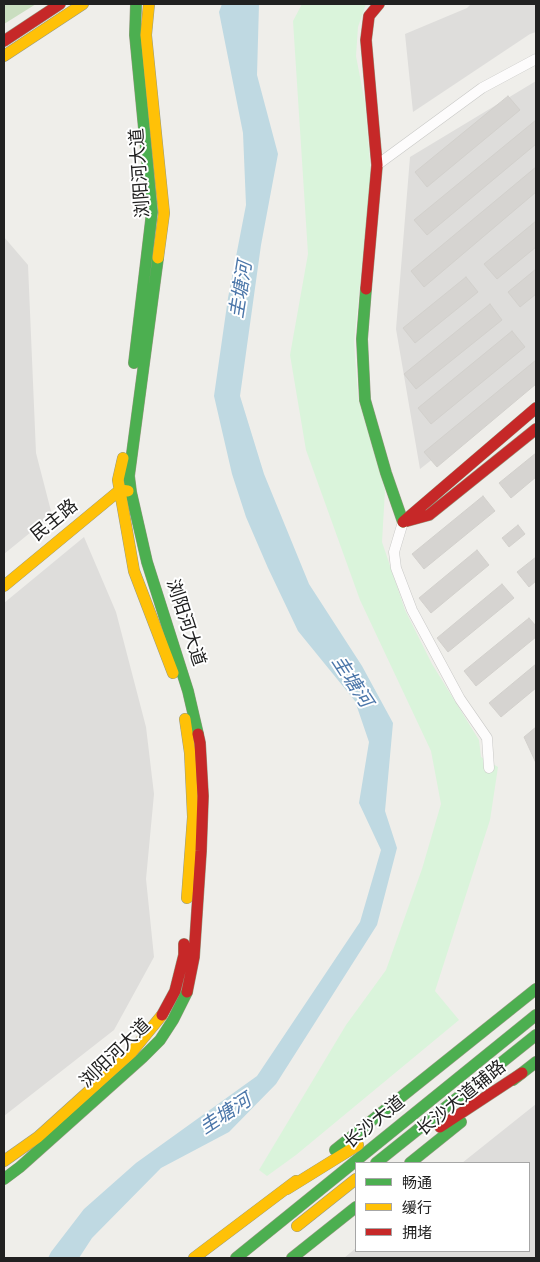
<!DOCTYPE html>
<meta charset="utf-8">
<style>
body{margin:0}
#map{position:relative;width:540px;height:1262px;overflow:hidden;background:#efeeea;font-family:"Roboto Condensed","Noto Sans SC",sans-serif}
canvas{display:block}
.frame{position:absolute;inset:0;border:5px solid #212121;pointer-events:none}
.legend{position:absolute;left:355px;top:1162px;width:175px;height:90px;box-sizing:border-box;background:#fff;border:1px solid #a6a6a6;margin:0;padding:6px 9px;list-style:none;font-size:15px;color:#212121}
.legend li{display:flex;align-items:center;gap:10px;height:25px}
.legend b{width:25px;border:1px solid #a6a6a6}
</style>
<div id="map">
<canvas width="540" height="1262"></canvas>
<div class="frame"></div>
<ul class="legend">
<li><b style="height:6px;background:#4caf50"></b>畅通</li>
<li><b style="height:6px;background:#ffc107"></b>缓行</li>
<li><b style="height:6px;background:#c62828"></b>拥堵</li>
</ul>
</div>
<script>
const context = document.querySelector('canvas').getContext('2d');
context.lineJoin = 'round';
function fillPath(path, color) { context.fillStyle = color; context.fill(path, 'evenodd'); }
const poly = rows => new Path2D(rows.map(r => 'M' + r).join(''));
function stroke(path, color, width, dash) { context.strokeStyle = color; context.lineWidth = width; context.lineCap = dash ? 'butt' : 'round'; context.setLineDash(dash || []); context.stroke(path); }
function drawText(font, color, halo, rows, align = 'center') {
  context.font = font + ' "Roboto Condensed","Noto Sans SC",sans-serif'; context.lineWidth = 4; context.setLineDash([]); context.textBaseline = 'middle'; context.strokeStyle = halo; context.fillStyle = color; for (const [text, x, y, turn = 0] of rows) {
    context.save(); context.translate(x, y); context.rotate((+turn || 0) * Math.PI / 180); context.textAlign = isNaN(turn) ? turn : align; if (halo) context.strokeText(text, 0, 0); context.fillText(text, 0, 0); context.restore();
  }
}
fillPath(poly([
 [471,4,536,4,536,32,530,34,413,112,405,34,467,8],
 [536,81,536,378,420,469,396,329,410,157],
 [4,237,28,265,36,453,52,515,4,554],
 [84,537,116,612,146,727,154,794,146,879,154,957,114,1030,4,1116,4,603],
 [536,1104,536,1258,344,1258,356,1248,356,1251,529,1251,529,1163,462,1163]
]), '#dedddb');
fillPath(poly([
 [4,4,36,4,4,24]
]), '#cadec0');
fillPath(poly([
 [302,4,366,4,358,27,356,56,365,103,371,175,354,342,358,398,385,490,382,542,405,610,432,664,479,740,481,757,498,767,490,820,435,991,459,1020,296,1155,267,1176,259,1170,346,1025,386,970,422,869,441,804,431,751,360,600,306,450,290,355,308,254,293,21]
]), '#daf4db');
fillPath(poly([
 [222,4,259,4,257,75,278,154,261,245,240,396,264,474,309,584,362,666,393,723,385,811,397,848,377,925,276,1084,229,1132,161,1168,92,1238,79,1258,48,1258,51,1252,84,1209,136,1163,257,1076,360,922,381,850,359,803,369,742,355,701,298,631,268,568,246,517,232,474,214,396,228,298,246,205,243,133,219,12]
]), '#bfd9e2');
const building = poly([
 [508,96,520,110,427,187,415,172,508,96],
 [536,120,536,144,427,235,414,220,536,120],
 [536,167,536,192,424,287,411,271,536,167],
 [536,221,536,247,497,279,484,264,536,221],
 [536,269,536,294,520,307,508,292,536,269],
 [466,277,478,292,415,343,403,328,466,277],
 [490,304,502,320,416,389,404,374,490,304],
 [512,331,525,347,431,424,418,408,512,331],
 [536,360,536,384,437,467,424,452,536,360],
 [536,453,536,477,511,498,499,483,536,453],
 [483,496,495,511,424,569,412,554,483,496],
 [518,525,525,534,509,547,502,538,518,525],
 [477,550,489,565,431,613,419,598,477,550],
 [536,557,536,581,529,587,517,572,536,557],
 [502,584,514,598,448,652,437,638,502,584],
 [529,618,536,626,536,637,476,686,464,671,529,618],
 [536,664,536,688,501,717,489,703,536,664],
 [536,727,536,763,524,737,536,727]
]);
fillPath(building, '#d6d4d1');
stroke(building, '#d2d0cc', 1);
const street = poly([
 [377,165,482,88,536,59],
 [403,522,394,552,396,568,412,610,460,699,487,738,489,768]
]);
const fast = poly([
 [158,258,129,476,131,492,147,562,188,691,198,734],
 [366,289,362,339,365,400,386,473,403,522],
 [134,363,152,212,135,35,136,4],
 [513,1080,536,1062],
 [335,1150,536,989],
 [376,1163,536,1035],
 [410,1163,461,1122],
 [4,1179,20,1167,142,1058,160,1040,173,1020,187,992],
 [236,1258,536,1015],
 [292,1258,356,1207]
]);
const slow = poly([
 [149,4,146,35,164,213,158,258],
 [4,56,83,4],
 [123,458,118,480,134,571,173,673],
 [4,586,120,490,128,491],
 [185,719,190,753,193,817,187,898],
 [4,1161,38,1137,131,1053,162,1015],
 [287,1189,358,1145],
 [297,1226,356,1179],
 [194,1258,296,1181]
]);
const jam = poly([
 [4,41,60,4],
 [366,289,377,165,366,40,369,16,379,4],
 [407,521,429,515,536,429],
 [403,522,536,408],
 [187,992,194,957,201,851,203,796,200,743,198,734],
 [162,1015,175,991,184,955,184,944],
 [440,1127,522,1073]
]);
stroke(street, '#c8c8c6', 11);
stroke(fast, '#979a82', 12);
stroke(slow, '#979a82', 12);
stroke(jam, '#979a82', 12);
stroke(street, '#fdfcfc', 10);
stroke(fast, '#4caf50', 11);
stroke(slow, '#ffc107', 11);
stroke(jam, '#c62828', 11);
drawText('18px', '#212121', '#fff', [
 ["浏阳河大道",141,173,-94],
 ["民主路",55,521,-39],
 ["浏阳河大道",185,623,72],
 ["浏阳河大道",116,1054,-44],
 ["长沙大道辅路",462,1099,-39],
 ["长沙大道",375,1123,-39]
]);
drawText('italic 19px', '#4b76a9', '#fff', [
 ["圭塘河",242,290,-81],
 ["圭塘河",351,682,57],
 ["圭塘河",226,1115,-33]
]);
</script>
